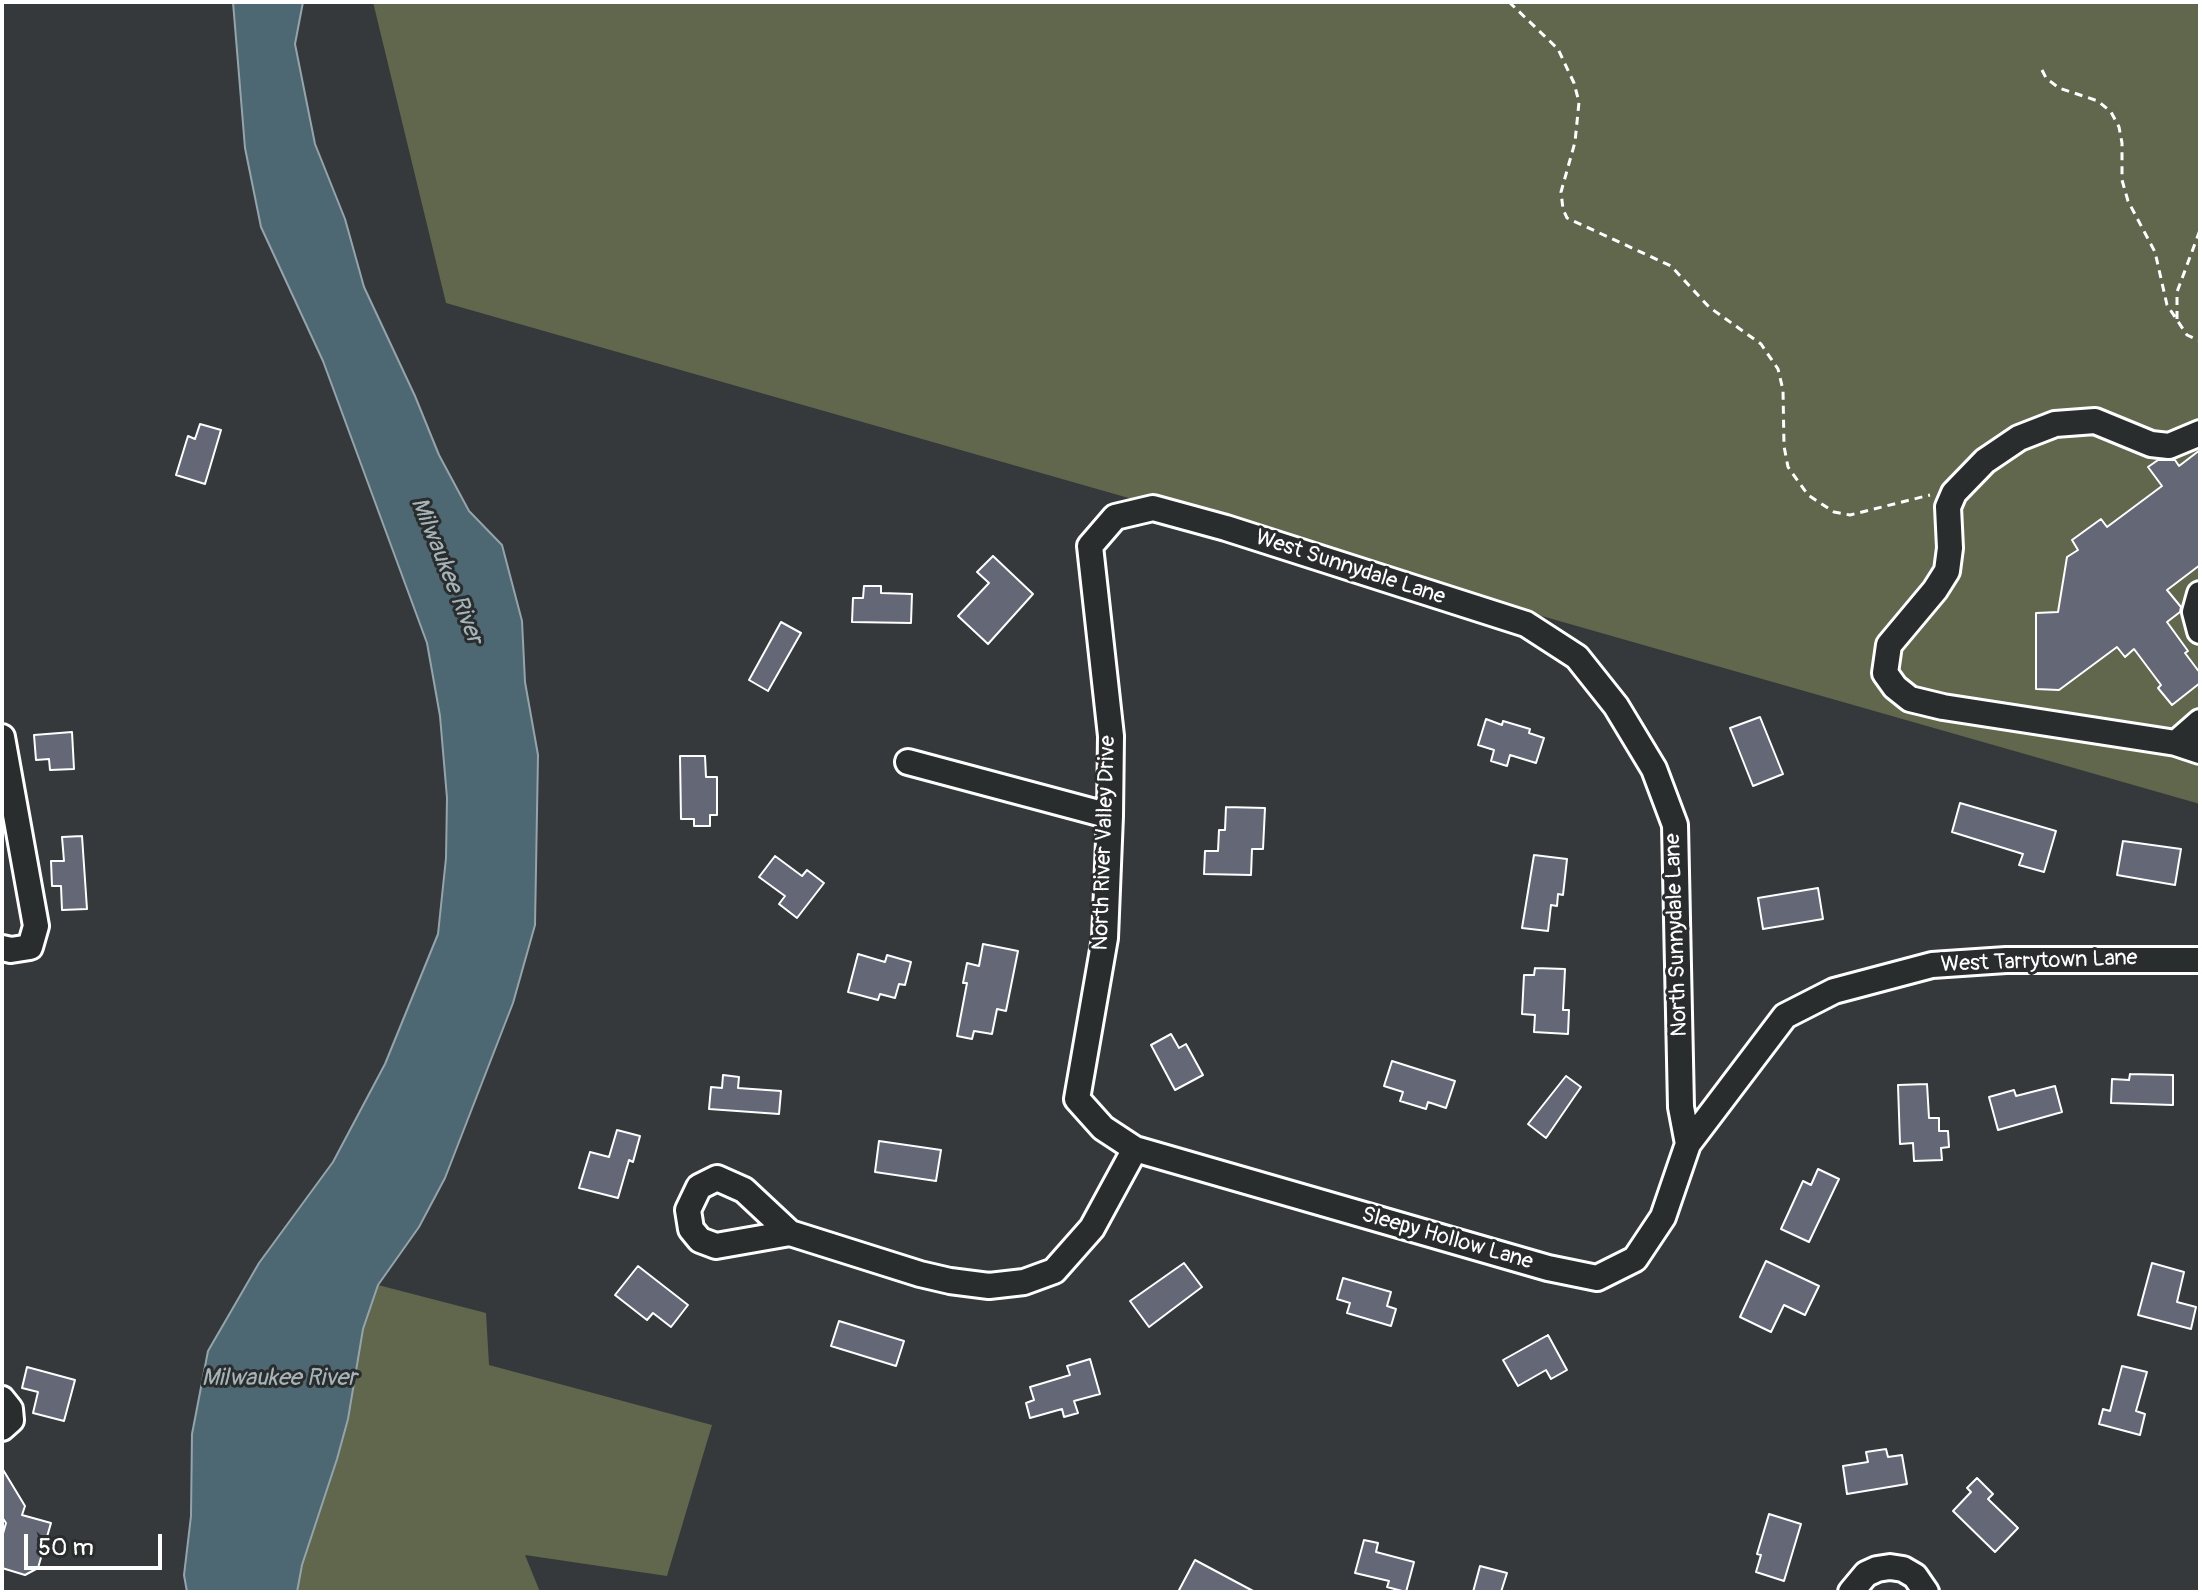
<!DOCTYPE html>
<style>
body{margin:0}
#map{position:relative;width:2202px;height:1594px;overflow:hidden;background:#35393c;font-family:Pangolin,sans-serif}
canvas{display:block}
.frame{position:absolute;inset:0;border:4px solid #fff;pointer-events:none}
.scale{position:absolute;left:24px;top:1534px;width:138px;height:36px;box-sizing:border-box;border:4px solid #fff;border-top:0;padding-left:10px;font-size:24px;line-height:28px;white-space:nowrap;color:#fff;-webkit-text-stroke:6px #2a2d2e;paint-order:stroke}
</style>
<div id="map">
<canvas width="2202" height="1594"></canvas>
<div class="frame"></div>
<div class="scale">50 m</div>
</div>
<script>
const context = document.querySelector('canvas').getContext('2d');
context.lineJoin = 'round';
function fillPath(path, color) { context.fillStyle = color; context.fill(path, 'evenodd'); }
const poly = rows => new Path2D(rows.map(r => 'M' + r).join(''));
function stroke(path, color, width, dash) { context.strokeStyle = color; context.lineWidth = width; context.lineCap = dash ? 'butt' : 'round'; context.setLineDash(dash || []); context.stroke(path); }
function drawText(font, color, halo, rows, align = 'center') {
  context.font = font + ' Pangolin,sans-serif'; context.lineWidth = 6; context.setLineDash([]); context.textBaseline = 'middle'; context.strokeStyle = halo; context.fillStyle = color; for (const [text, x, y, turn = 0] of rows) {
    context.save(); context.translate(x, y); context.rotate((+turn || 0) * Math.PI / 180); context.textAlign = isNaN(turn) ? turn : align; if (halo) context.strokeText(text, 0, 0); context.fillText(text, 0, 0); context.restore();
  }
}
fillPath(poly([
 [373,2,2200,2,2200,804,446,303],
 [378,1285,486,1313,489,1365,712,1425,667,1576,525,1555,540,1592,297,1592,302,1565,337,1459,348,1419,363,1329]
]), '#61674d');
const water = poly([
 [233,2,303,2,295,44,315,144,345,219,364,287,415,396,439,455,469,511,502,545,522,621,525,682,538,755,535,925,513,1003,445,1178,419,1227,378,1285,363,1329,348,1419,337,1459,302,1565,297,1592,187,1592,184,1575,191,1516,192,1434,208,1351,259,1263,333,1162,385,1064,438,934,446,858,447,798,440,716,427,643,323,361,261,227,245,148,233,2]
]);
fillPath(water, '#4d6872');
stroke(water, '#94a4aa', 2);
const building = poly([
 [200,424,221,430,205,484,176,475,188,436,195,439,200,424],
 [2200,450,2200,565,2167,590,2181,607,2180,612,2167,622,2188,651,2185,653,2200,673,2200,683,2172,705,2158,688,2161,685,2134,649,2125,657,2117,647,2059,690,2036,689,2036,613,2058,612,2067,557,2078,550,2072,540,2101,519,2107,527,2162,486,2148,467,2158,460,2175,460,2179,466,2200,450],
 [993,556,1033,594,988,644,958,616,989,583,977,572,993,556],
 [864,586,881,586,881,593,912,594,911,623,852,622,853,598,863,598,864,586],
 [781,622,801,633,768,691,749,680,781,622],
 [1760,717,1783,774,1753,786,1730,728,1760,717],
 [1486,719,1502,725,1503,721,1530,729,1529,733,1544,738,1536,763,1510,755,1507,766,1491,761,1494,750,1478,745,1486,719],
 [72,732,74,769,50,770,49,759,36,760,34,735,72,732],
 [680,756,705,756,706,777,717,777,717,815,710,815,710,826,694,826,694,819,681,819,680,756],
 [1960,803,2056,831,2044,872,2019,865,2023,854,1952,832,1960,803],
 [1226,807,1265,808,1263,849,1252,849,1251,875,1204,874,1205,851,1218,851,1219,830,1225,830,1226,807],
 [82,836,87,909,62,910,61,886,52,886,51,861,64,861,62,837,82,836],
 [2123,841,2181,849,2175,885,2117,875,2123,841],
 [1534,855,1567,859,1563,895,1558,894,1557,906,1551,905,1548,931,1522,928,1534,855],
 [775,856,802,876,807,870,824,883,797,918,779,904,785,896,759,877,775,856],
 [1818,888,1823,919,1763,929,1758,898,1818,888],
 [983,944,1018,951,1006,1011,997,1009,992,1034,974,1031,972,1039,957,1036,967,983,963,983,967,963,979,966,983,944],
 [858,954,885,962,887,955,911,962,905,985,899,984,895,998,880,994,878,1000,848,992,858,954],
 [1535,968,1565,969,1563,1010,1569,1010,1568,1034,1534,1032,1535,1015,1522,1014,1524,975,1534,975,1535,968],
 [1171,1034,1179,1048,1186,1044,1203,1075,1175,1090,1151,1045,1171,1034],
 [1392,1061,1455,1081,1446,1108,1428,1102,1426,1109,1400,1101,1403,1092,1384,1086,1392,1061],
 [2130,1074,2173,1075,2173,1105,2111,1103,2112,1079,2129,1080,2130,1074],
 [723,1075,739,1077,738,1088,781,1091,779,1114,709,1109,711,1087,722,1088,723,1075],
 [1566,1076,1581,1087,1546,1138,1528,1124,1566,1076],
 [1927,1084,1929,1118,1939,1118,1939,1131,1948,1131,1949,1147,1941,1148,1942,1160,1914,1161,1913,1143,1900,1144,1898,1085,1927,1084],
 [2055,1086,2062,1112,1998,1130,1989,1097,2014,1090,2016,1096,2055,1086],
 [617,1130,640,1136,633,1162,629,1160,618,1198,579,1188,590,1152,609,1157,617,1130],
 [879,1141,941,1150,936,1181,875,1172,879,1141],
 [1818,1169,1839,1179,1809,1242,1781,1229,1803,1181,1811,1185,1818,1169],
 [1766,1261,1819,1286,1805,1315,1784,1305,1771,1332,1740,1317,1766,1261],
 [1184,1263,1202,1287,1149,1327,1130,1301,1184,1263],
 [2152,1263,2184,1272,2177,1302,2196,1307,2191,1329,2138,1315,2152,1263],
 [638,1266,688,1305,671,1327,653,1313,647,1320,615,1295,638,1266],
 [1343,1278,1391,1292,1387,1306,1396,1309,1391,1326,1347,1313,1350,1303,1337,1299,1343,1278],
 [839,1321,904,1341,896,1366,831,1346,839,1321],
 [1548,1335,1567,1370,1551,1379,1546,1370,1518,1386,1503,1360,1548,1335],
 [1090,1359,1100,1394,1074,1401,1078,1413,1064,1417,1062,1409,1030,1418,1026,1403,1034,1400,1030,1387,1070,1375,1067,1366,1090,1359],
 [2122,1366,2147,1372,2136,1411,2145,1414,2140,1435,2099,1424,2103,1409,2110,1411,2122,1366],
 [27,1367,75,1380,64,1421,33,1413,38,1392,22,1388,27,1367],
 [1886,1449,1888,1457,1902,1455,1907,1484,1847,1494,1843,1466,1868,1462,1866,1452,1886,1449],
 [2,1468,25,1506,22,1515,51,1523,38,1568,25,1575,2,1568,2,1537,6,1523,2,1517,2,1468],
 [1977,1478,1993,1494,1988,1499,2018,1528,1995,1552,1953,1511,1971,1492,1967,1488,1977,1478],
 [1769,1514,1801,1524,1784,1581,1756,1572,1761,1555,1757,1554,1769,1514],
 [1364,1540,1378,1543,1376,1552,1414,1562,1406,1592,1387,1587,1389,1581,1355,1573,1364,1540],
 [1195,1560,1255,1592,1178,1592,1195,1560],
 [1480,1566,1507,1573,1501,1592,1473,1592,1480,1566]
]);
fillPath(building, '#636776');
stroke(building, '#fff', 2);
const minor = poly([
 [2200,433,2169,446,2151,444,2095,421,2055,424,2019,438,1985,461,1954,493,1948,507,1950,548,1947,571,1935,590,1889,645,1885,673,1895,687,1910,699,1943,707,2176,743,2200,722],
 [2200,594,2195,612,2200,631],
 [2,737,36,926,30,947,11,950,2,948],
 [2176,743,2200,751],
 [908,762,1110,816],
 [1688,1144,1681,1107,1675,825,1654,769,1616,706,1577,657,1526,624,1226,528,1153,508,1115,517,1090,546,1111,736,1110,816,1105,938,1077,1099,1103,1128,1135,1149,1548,1268,1597,1278,1635,1259,1663,1217,1688,1144,1785,1016,1834,991,1932,965,2006,960,2200,960],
 [790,1233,716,1246,700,1240,691,1229,688,1210,699,1187,717,1178,744,1190,790,1233,920,1274,950,1281,989,1286,1024,1282,1054,1271,1092,1228,1135,1149],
 [2,1399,10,1409,11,1420,2,1428],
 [1851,1592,1866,1574,1877,1569,1890,1567,1903,1569,1915,1576,1926,1592]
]);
stroke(minor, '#fff', 30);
stroke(poly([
 [1509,2,1558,49,1574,83,1579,102,1575,142,1561,192,1563,209,1567,218,1671,266,1709,307,1761,344,1778,369,1783,390,1784,446,1788,467,1808,495,1834,512,1850,515,1930,495],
 [2042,70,2046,78,2059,88,2098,101,2111,112,2119,127,2122,143,2122,180,2128,201,2155,252,2167,305,2187,335,2200,341],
 [2177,319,2177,292,2200,230]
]), '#fff', 3, [8, 6]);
stroke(minor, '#2a2d2e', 24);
drawText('22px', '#fff', '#2a2d2e', [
 ["West Sunnydale Lane",1350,568,18],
 ["North River Valley Drive",1105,843,-88],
 ["North Sunnydale Lane",1677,935,-92],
 ["West Tarrytown Lane",2039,962,-2],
 ["Sleepy Hollow Lane",1447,1239,16]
]);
drawText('italic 24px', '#a6b4b8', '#2a2d2e', [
 ["Milwaukee River",446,571,68],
 ["Milwaukee River",279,1379]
]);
</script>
